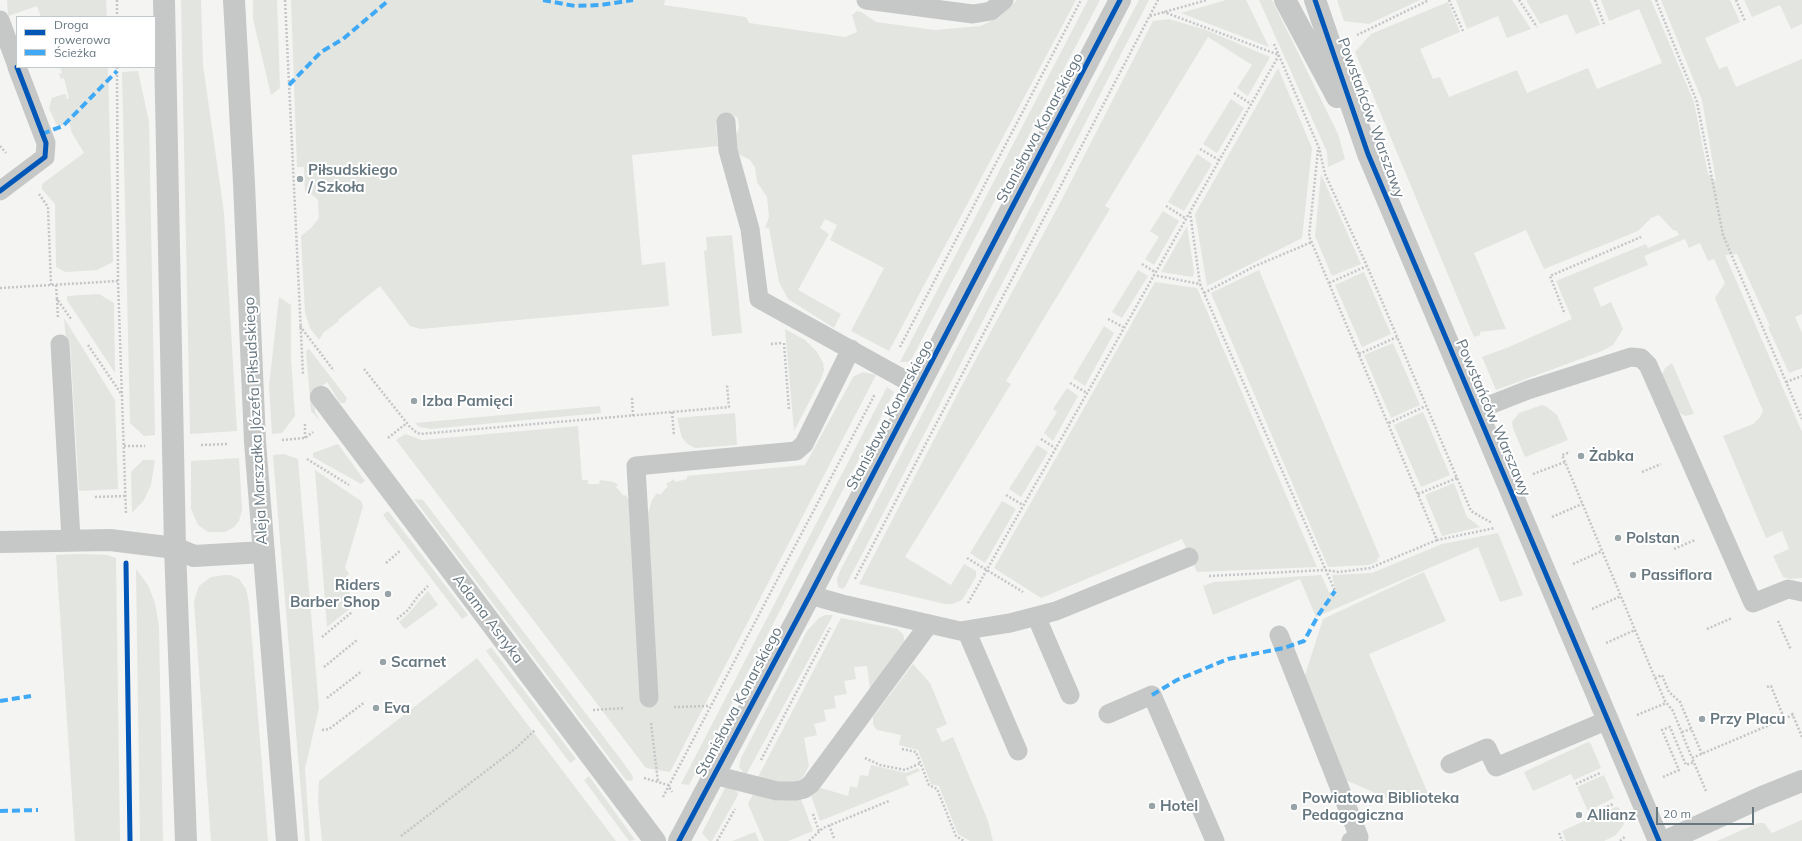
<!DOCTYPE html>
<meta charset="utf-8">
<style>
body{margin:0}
#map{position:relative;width:1802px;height:841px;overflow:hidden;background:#f4f4f3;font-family:Mulish,sans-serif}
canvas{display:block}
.legend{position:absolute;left:16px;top:16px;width:140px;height:52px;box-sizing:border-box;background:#fff;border:1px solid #c2c9cc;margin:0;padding:5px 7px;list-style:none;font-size:12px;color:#677780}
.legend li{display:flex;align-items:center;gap:8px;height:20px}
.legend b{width:20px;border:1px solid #c2c9cc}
.scale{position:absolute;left:1656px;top:807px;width:98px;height:18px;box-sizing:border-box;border:2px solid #677780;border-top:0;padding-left:5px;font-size:12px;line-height:14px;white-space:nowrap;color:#677780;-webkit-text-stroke:3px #fff;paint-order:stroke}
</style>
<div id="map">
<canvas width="1802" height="841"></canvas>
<ul class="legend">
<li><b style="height:5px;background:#0057b8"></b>Droga rowerowa</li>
<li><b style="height:5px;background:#3fa9f5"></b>Ścieżka</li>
</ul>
<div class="scale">20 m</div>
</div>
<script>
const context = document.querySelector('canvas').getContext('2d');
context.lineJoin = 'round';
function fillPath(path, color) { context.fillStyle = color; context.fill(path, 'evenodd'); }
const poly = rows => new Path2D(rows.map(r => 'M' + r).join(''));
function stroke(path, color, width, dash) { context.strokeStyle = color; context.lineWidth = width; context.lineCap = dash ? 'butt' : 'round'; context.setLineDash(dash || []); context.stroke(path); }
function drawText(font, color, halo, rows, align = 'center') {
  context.font = font + ' Mulish,sans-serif'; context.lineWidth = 4; context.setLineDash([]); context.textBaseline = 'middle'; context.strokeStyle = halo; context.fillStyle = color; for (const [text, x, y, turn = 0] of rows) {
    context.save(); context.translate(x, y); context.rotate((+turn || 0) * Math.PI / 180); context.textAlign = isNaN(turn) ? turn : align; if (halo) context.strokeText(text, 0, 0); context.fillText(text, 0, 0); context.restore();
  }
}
fillPath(poly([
 [7,0,106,0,107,17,41,17,37,6,8,16],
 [181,0,201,0,203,65,224,213,237,431,190,434],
 [253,0,277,0,280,88,271,95,253,19],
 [291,0,665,0,664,5,746,17,749,23,845,37,857,32,852,15,857,11,861,12,876,22,935,30,981,26,999,17,1017,0,1076,0,889,351,851,331,884,268,830,240,837,225,825,219,820,228,829,234,798,290,841,314,834,328,788,299,779,282,769,228,765,228,769,217,767,197,757,182,755,167,750,160,737,153,736,136,739,128,738,118,730,114,716,124,718,146,632,155,642,265,665,262,669,306,421,329,410,326,380,286,338,320,339,321,323,333,319,340,310,328,305,313,301,236,311,228,319,218,318,200,312,195,305,193,304,167,297,167],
 [1088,0,1100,0,910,362,900,362],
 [1139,0,1149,0,845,587,842,589,838,587,837,579,840,571],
 [1226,0,1246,0,1269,47,1181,13],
 [1259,0,1272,0,1338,134,1345,159,1328,167,1327,152],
 [1337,0,1420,0,1369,24,1344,21],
 [1456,0,1512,0,1531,29,1507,38,1498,16,1467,29],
 [1526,0,1590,0,1600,25,1576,34,1567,14,1540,24],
 [1601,0,1651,0,1694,102,1708,174,1716,181,1702,100,1661,0,1730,0,1740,22,1705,38,1719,69,1727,66,1736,87,1802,59,1802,314,1795,317,1802,333,1802,368,1789,373,1768,327,1770,326,1737,254,1725,255,1802,432,1802,578,1791,579,1783,577,1773,556,1789,549,1782,531,1766,538,1723,436,1753,424,1760,417,1763,411,1715,298,1725,283,1714,259,1708,261,1700,243,1689,248,1685,239,1644,256,1648,265,1593,288,1601,307,1611,302,1623,329,1613,345,1602,351,1496,390,1482,357,1509,347,1572,319,1556,281,1646,244,1648,248,1679,235,1677,231,1673,230,1659,215,1651,218,1638,231,1544,269,1526,230,1474,253,1506,329,1480,332,1480,335,1474,337,1355,52,1371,34,1448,2,1460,32,1420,49,1433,79,1440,77,1449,97,1517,70,1527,93,1588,68,1597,89,1662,63,1639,9,1609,21],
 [1744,0,1802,0,1802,24,1791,29,1780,5,1752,17],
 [1169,19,1206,30,1270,57,1248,96,1237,88,1252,65,1208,37,1105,206,1110,209,1006,381,1011,384,905,557,951,585,964,564,976,571,976,577,962,600,952,604,945,604,859,584,967,376,1060,203,1153,21],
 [60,67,108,67,113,262,97,270,65,272,56,267,55,204,42,189,42,184,84,153,72,133,69,123,60,126,56,124,49,108,52,98,64,94,67,96,66,99,69,98,64,78,61,79,59,74,62,73],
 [1278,68,1312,148,1302,238,1207,286,1195,214],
 [138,71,149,122,155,435,144,436,130,423,122,72],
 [1231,99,1244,108,1217,153,1203,144],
 [1197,154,1212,164,1184,211,1168,202],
 [1321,174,1361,264,1332,276,1315,236],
 [1163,211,1179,221,1154,265,1145,259,1159,237,1150,231],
 [1187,226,1194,271,1193,277,1161,272],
 [732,235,742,333,712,336,704,251,707,250,706,237],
 [1138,270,1148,276,1122,318,1112,312],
 [1259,270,1380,557,1377,558,1378,561,1369,565,1328,567,1211,293],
 [1364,272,1391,334,1362,347,1335,285],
 [1155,282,1197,288,1317,567,1197,572,1182,539,1041,598,994,568],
 [99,294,114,303,115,373,67,300,67,296],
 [279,297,291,305,291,359,295,416,282,433,272,434,269,386],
 [64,318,115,400,118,489,79,491,70,342,66,341],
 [1104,326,1114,333,1085,386,1073,378],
 [785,329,805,340,817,352,823,363,824,370,821,379,794,431],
 [1393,343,1420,405,1391,418,1364,355],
 [309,349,347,398,345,403,340,403,327,382,314,392,315,412,320,421,311,411,306,351],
 [1672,363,1694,414,1685,416,1676,411,1662,375,1665,368],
 [863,372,876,375,670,772,646,768,396,440,405,434,422,440,578,426,582,480,588,480,588,484,599,484,600,480,614,482,618,485,616,487,624,496,626,495,629,501,647,517,652,500,657,493,660,495,668,486,666,484,674,479,675,482,687,479,687,476,805,465,851,381,854,376],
 [887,387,894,392,689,785,681,784],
 [1067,388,1078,396,1053,441,1044,433,1057,412,1053,409],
 [1542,405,1547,407,1557,415,1568,440,1525,457,1513,428,1512,422,1519,413],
 [600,406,601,413,431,429,419,427,415,423],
 [1423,412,1450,475,1421,487,1394,425],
 [735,413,737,445,695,448,689,445,682,438,677,418],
 [338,444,365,481,361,484,313,457,313,453],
 [1037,445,1048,452,1021,497,1009,489],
 [284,454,298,459,319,708,305,769,310,841,305,841,273,455],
 [239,458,242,510,239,521,234,527,225,532,208,532,198,525,191,509,191,461],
 [143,460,155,460,151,485,144,500,132,513,131,472],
 [315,470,361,501,363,506,345,568,349,574,341,581,357,603,327,627],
 [1454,483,1467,517,1480,527,1442,536,1425,495],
 [414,499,423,500,619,757,632,775,633,779,632,781,626,780],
 [1002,501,1016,509,985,563,970,553],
 [388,511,468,615,462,619,383,515],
 [1498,533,1523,595,1500,602,1478,547,1316,617,1300,579,1213,615,1203,586,1214,582,1321,575,1329,592,1336,593,1332,575,1372,573,1442,544],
 [81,554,107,555,116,558,120,841,75,841,56,555],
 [136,569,148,585,155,603,159,627,163,841,140,841],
 [1424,572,1446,621,1369,654,1429,796,1403,805,1343,779,1304,678,1323,619],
 [224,575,230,575,239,579,246,589,249,603,268,841,211,841,194,601,199,586,211,577],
 [428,591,438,605,405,629,399,622,408,614],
 [825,615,833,615,747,773,744,773,739,767,741,758,807,631,819,618],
 [841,618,897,629,903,634,905,642,870,689,867,666,854,667,856,679,844,681,847,694,834,696,836,708,824,710,826,721,814,724,817,735,804,738,809,766,803,777,796,782,786,784,758,777],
 [491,647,576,759,570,763,486,651],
 [477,658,616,841,322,841,318,801,319,781],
 [913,664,930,683,947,724,936,729,942,742,953,737,988,821,993,841,970,841,958,834,939,786,931,784,918,750,899,745,901,735,877,730,873,725,873,717],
 [1588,742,1591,744,1601,768,1574,780,1571,774,1533,791,1524,772],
 [871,765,906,773,918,768,920,771,906,777,909,785,820,821,811,796,814,792,821,788,848,796,850,786,857,788,860,775,868,776],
 [1604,775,1614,798,1588,811,1577,787],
 [589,776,635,840,629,841,584,780],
 [726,786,737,791,738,795,712,841,709,841,702,833],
 [753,794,778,801,801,799,813,831,788,841,764,841,748,804],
 [1616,807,1619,808,1624,824,1616,835,1604,841,1566,841,1562,831],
 [1802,820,1802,841,1717,841,1758,823,1764,823,1772,833],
 [755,832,759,841,732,841]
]), '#e3e5e1');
stroke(poly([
 [117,0,117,17],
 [285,0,303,375],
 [1449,0,1463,31],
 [1519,0,1537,27],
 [1595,0,1604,24],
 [1656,0,1697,102,1723,235,1802,419],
 [1736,0,1745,21],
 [1150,16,1207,0],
 [1357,35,1429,0],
 [1274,44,1319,148,1325,174,1367,266,1471,511,1492,523],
 [117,67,118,281,126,514],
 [1234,93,1251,104],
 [0,146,6,153],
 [1200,149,1219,160],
 [1318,150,1309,236,1437,540,1495,528],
 [39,194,48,207,51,285],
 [1166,206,1185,218],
 [1190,212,1200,284],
 [1142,264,1155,272],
 [1153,275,1200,284,1335,591],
 [1329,283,1367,266],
 [56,285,57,299,71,319],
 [0,288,118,281],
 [1204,293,1255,266,1312,242],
 [57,299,58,318],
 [1564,312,1550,276,1641,237],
 [1108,319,1123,327],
 [300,326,334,371],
 [784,343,789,410],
 [771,344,781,343],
 [88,345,122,395],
 [900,347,1081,0],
 [1359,354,1397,337],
 [364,369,410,427,416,432,420,434,729,407,727,385],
 [1786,382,1802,376],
 [1070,383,1087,393],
 [632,398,633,416],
 [672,412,674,436],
 [1389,423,1426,406],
 [305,424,305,438],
 [388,438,407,423],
 [1041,439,1055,448],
 [282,440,305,438,313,432],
 [201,445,228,444],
 [124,446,145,446],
 [307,459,349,485],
 [1565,462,1562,455,1570,452],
 [1642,472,1661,464],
 [1533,474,1565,462,1655,678,1662,675,1669,692,1680,702,1702,754],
 [1418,494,1457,478],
 [1006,495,1023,505],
 [95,497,125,496],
 [1552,517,1582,504],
 [1674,549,1695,540],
 [967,558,1023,592],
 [386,563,401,550],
 [1573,564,1602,551],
 [1209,576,1325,570,1339,572,1370,568,1437,540],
 [855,579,1158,0],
 [968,603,1279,55,1164,12],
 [1592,609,1621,596],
 [397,619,408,610,418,596,428,586],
 [1778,621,1791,650],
 [1707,629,1732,618],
 [322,637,352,612],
 [1606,643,1635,630],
 [324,667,357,640],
 [1655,678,1665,701,1673,711,1692,758],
 [1767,687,1771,686,1784,718],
 [327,698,362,671],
 [674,707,709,706],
 [593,710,625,708],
 [1792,713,1802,737],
 [1637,715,1666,703],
 [1762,717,1766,726],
 [651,723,658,782],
 [322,730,329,729,365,702],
 [1682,732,1691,729],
 [902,749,916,752,929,785,937,789,956,836,964,841],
 [865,758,880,765,905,770,921,763],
 [761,760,830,628],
 [1663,777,1679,770,1662,730,1670,727,1686,765,1694,762],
 [644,778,668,785,672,792],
 [1576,784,1600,773],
 [1706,791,1692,758,1793,715],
 [663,797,875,394],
 [813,814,819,831],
 [1589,815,1613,804],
 [829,825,834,838],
 [1559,833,1562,841],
 [401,836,516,748,535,730],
 [717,841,735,809],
 [809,841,823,828,889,801],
 [1620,841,1626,836]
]), '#c4c5c6', 2.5, [2, 2]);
stroke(poly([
 [866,0,973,14,991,11,1004,0],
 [0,20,17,66],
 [726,122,728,150,750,229,759,299,918,387],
 [0,191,45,157,46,143,17,67],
 [60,344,71,539],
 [1477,410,1528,390,1631,357,1641,358,1648,365,1753,603,1788,589,1802,592],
 [810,595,842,604,960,631,966,630,1010,623,1056,611,1189,557],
 [1036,616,1070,695],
 [966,630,1018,751],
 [1279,635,1359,837,1351,841],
 [649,698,636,466,796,451,804,444,851,349],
 [1108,714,1152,695,1215,841],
 [1450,764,1487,748,1496,767,1608,720],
 [714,775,777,791,796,791,804,789,811,784,929,624]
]), '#c6c8c8', 19);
stroke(poly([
 [1285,0,1337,97],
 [1315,0,1368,154,1659,841],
 [321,397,655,841],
 [0,542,110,540,175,548],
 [679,841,810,595,1120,0],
 [1666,841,1762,797,1802,781]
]), '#c6c8c8', 22);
stroke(poly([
 [164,0,175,548,186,841],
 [234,0,244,183,255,442,287,841],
 [175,548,194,556,264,552]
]), '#c6c8c8', 22);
stroke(poly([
 [543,0,575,6,601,5,633,0],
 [289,85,321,52,343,39,389,0],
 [42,134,63,126,117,71],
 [1152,695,1177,680,1228,659,1284,648,1304,641,1319,614,1335,591],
 [0,701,31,696],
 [0,811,38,810]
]), '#3fa9f5', 4, [8, 4]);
stroke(poly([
 [1315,0,1368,154,1659,841],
 [0,191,45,157,46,143,17,67],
 [126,563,130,841],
 [679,841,810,595,1120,0]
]), '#0057b8', 5);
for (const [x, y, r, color] of [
 [300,179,4,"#98a3a8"],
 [414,401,4,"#98a3a8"],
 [1581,456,4,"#98a3a8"],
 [1618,538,4,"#98a3a8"],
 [1633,575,4,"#98a3a8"],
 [388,594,4,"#98a3a8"],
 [383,662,4,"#98a3a8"],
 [376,708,4,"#98a3a8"],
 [1702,719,4,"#98a3a8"],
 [1152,806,4,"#98a3a8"],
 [1294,807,4,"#98a3a8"],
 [1579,815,4,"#98a3a8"]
]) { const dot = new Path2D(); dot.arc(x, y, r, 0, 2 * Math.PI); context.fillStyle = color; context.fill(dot); stroke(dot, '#fff', 1.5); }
drawText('15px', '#677780', '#fff', [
 ["Powstańców Warszawy",1371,118,70],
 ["Stanisława Konarskiego",1040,128,-62],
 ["Stanisława Konarskiego",890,415,-62],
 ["Powstańców Warszawy",1493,418,67],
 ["Aleja Marszałka Józefa Piłsudskiego",256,421,-93],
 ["Adama Asnyka",488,619,53],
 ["Stanisława Konarskiego",739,702,-62]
]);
drawText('bold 15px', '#677780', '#fff', [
 ["Piłsudskiego",308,170],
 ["/ Szkoła",308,187],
 ["Izba Pamięci",422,401],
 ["Żabka",1589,456],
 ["Polstan",1626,538],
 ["Passiflora",1641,575],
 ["Riders",380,585,"right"],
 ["Barber Shop",380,602,"right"],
 ["Scarnet",391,662],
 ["Eva",384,708],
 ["Przy Placu",1710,719],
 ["Powiatowa Biblioteka",1302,798],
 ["Pedagogiczna",1302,815],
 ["Hotel",1160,806],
 ["Allianz",1587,815]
], 'left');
</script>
